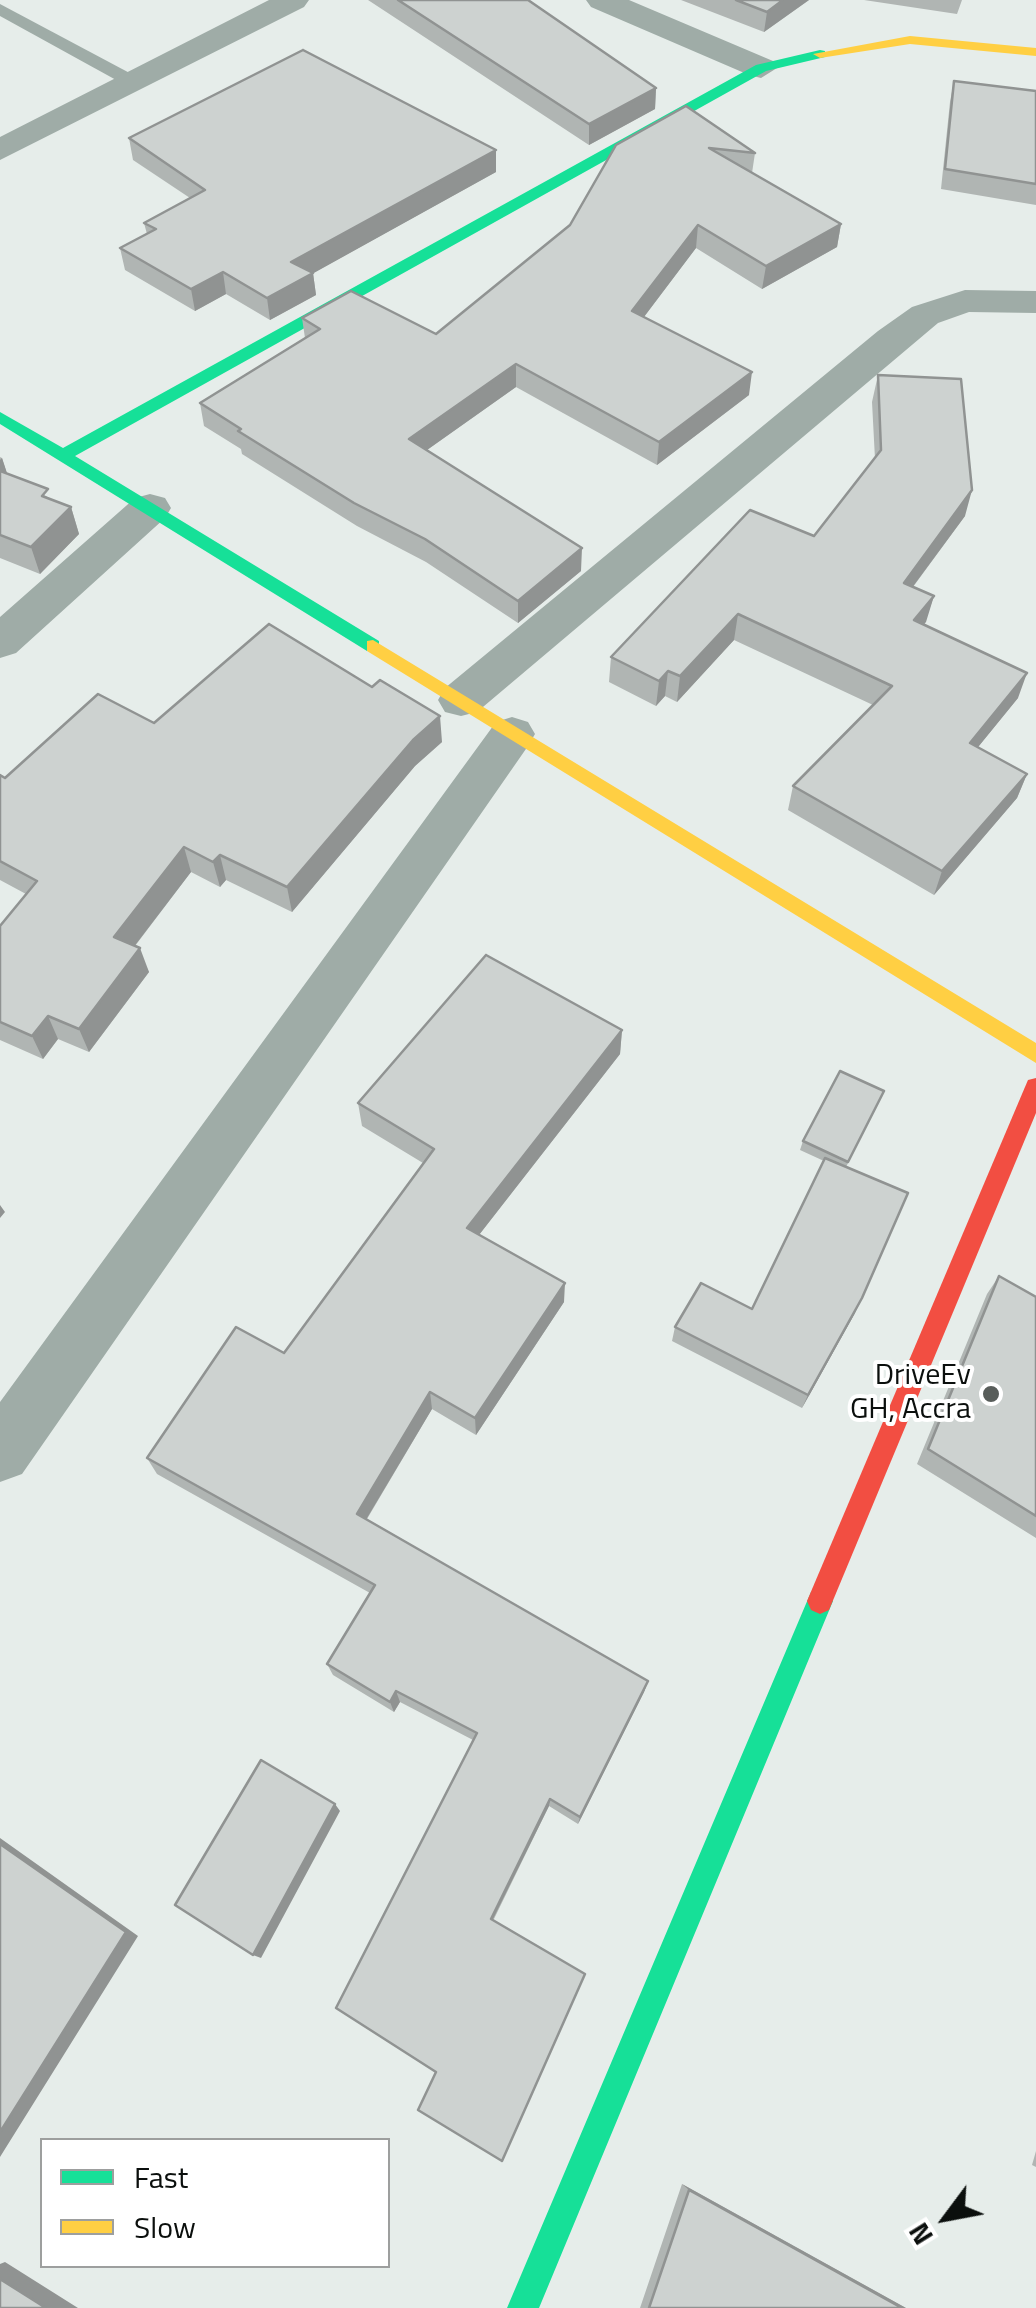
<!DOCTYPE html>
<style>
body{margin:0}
#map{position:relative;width:1036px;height:2308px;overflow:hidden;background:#e6edea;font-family:"Titillium Web",sans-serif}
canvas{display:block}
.legend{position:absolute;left:40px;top:2138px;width:350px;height:130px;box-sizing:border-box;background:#fff;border:2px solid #9d9f9e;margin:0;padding:12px 18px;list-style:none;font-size:30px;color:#0b0f0d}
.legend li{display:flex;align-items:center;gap:20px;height:50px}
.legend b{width:50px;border:2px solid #9d9f9e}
.north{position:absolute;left:896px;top:2168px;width:100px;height:100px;-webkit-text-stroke:8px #fff;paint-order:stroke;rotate:238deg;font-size:28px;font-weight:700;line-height:40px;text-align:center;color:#0b0f0d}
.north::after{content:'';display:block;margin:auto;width:35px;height:45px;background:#0b0f0d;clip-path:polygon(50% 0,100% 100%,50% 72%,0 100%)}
</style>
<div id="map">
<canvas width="1036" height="2308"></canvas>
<ul class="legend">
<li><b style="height:12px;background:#16e098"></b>Fast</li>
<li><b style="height:12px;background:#ffcf43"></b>Slow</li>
</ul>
<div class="north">N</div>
</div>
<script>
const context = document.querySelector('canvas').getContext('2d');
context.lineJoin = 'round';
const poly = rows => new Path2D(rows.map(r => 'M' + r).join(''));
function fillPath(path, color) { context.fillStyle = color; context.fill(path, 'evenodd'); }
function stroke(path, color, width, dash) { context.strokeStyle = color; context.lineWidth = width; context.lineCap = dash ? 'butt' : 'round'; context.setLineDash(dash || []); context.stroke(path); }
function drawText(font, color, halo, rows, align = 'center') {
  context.font = font + ' "Titillium Web",sans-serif'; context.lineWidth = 8; context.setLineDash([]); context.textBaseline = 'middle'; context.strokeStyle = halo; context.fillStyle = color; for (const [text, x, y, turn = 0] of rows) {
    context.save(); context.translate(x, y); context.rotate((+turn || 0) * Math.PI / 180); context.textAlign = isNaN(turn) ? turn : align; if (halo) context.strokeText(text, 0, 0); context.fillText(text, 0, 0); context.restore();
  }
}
fillPath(poly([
 [0,4,139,78,142,82,127,86,0,16,0,4]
]), '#9faca7');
fillPath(poly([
 [269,0,309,0,304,7,0,160,0,137,269,0],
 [586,0,629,0,773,61,777,68,761,78,749,75,591,7,586,0],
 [965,290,1036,291,1036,313,969,312,938,323,477,712,461,716,445,712,438,700,445,688,878,331,912,307,965,290],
 [150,494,165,498,171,508,165,518,16,653,0,658,0,617,135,498,150,494],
 [512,717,528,722,535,734,528,746,22,1474,0,1482,0,1402,496,722,512,717]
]), '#9faca7');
fillPath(poly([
 [820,50,825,51,825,57,766,71,75,456,379,641,379,651,367,651,0,424,0,412,63,448,756,65,820,50],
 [820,1588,829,1592,833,1601,539,2308,507,2308,811,1592,820,1588]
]), '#16e098');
fillPath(poly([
 [910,36,1036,48,1036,56,910,44,820,58,813,54,910,36],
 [373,640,1036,1043,1036,1063,367,651,367,641,373,640]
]), '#ffcf43');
fillPath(poly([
 [1036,1078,1036,1113,829,1610,820,1614,811,1610,807,1601,1025,1087,1028,1080,1036,1078]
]), '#f24e42');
fillPath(poly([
 [368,0,528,0,656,88,655,109,589,145],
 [681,0,809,0,764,32],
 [864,0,962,0,957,14],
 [954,81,1036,91,1036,205,941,189,950,102],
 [686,106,755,153,752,173,841,224,837,247,762,289,696,248,644,317,749,395,657,465,516,387,427,450,581,571,518,623,426,562,357,526,242,454,241,449,204,426,200,403,305,338,302,318,436,334,570,225],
 [129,138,496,172,313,273,316,295,270,320,226,294,195,311,125,270,120,248,147,234,144,223,190,198,133,160],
 [878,375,965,516,913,587,934,596,924,624,1018,698,978,747,1027,774,1017,798,934,895,788,810,793,786,873,705,734,640,677,702,665,696,656,706,609,682,611,657,814,536,875,459,872,402],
 [0,457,2,458,7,474,51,499,71,507,79,534,40,574,0,558],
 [154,723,442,742,415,766,292,912,226,880,220,887,191,872,135,946,149,972,89,1052,58,1039,43,1059,0,1040,0,926,26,894,0,880,0,775,5,778],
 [622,1030,620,1054,479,1235,564,1302,476,1435,432,1409,367,1519,648,1681,644,1692,578,1824,549,1806,493,1921,436,2072,473,1740,400,1702,394,1712,333,1675,327,1664,370,1593,157,1474,147,1458,284,1353,423,1163,362,1126,358,1103],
 [884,1091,846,1167,855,1313,802,1408,672,1341,675,1327,752,1309,824,1161,800,1150,803,1141],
 [999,1276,1036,1297,1036,1538,917,1464,987,1294],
 [1036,2151,1036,2167,1032,2165],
 [682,2184,906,2308,640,2308]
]), '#b0b5b3');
fillPath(poly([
 [783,0,809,0,764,32,767,12],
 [656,88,655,109,589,145,589,124],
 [496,150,496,172,294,284,291,262],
 [841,224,837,247,762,289,766,266],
 [698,225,696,248,631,334,632,311],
 [223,272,226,294,195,311,191,289],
 [313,273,316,295,270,320,267,298],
 [516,364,516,387,410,462,409,439],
 [752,372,749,395,657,465,659,442],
 [2,458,11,485,0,493,0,460],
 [972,490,965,516,897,608,904,583],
 [71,507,79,534,40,574,31,547],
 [582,548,581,571,518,623,518,601],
 [934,596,926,622,907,645,914,620],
 [738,614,734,640,677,702,680,676],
 [668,671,665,696,656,706,659,681],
 [1027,673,1018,698,961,768,970,743],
 [440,716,442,742,415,766,292,912,287,887,413,740],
 [1027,774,1017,798,934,895,942,871],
 [184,847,191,872,123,961,114,937],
 [220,855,226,880,220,887,213,862],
 [140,948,149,972,89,1052,79,1029],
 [48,1016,58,1039,43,1059,32,1036],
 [622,1030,620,1054,468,1249,467,1228],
 [0,1205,5,1212,0,1218],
 [565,1283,564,1302,476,1435,475,1418],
 [862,1298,855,1313,802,1408,808,1395],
 [430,1392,432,1409,361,1528,357,1514],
 [648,1681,644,1692,578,1824,580,1817],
 [396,1691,400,1702,394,1712,390,1702],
 [550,1799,549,1806,491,1923,491,1919],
 [335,1804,340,1811,261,1958,253,1955],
 [0,1838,138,1936,0,2157],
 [682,2184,906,2308,902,2308,689,2190],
 [5,2262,78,2308,46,2308,0,2279,0,2264]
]), '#909392');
const building = poly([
 [398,0,528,0,656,88,589,124,398,0],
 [736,0,783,0,767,12,736,0],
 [303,50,496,150,291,262,313,273,267,298,223,272,191,289,120,248,156,229,144,223,205,190,129,138,303,50],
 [954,81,1036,91,1036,184,945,169,954,81],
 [686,106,755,153,709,148,841,224,766,266,698,225,632,311,752,372,659,442,516,364,409,439,582,548,518,601,425,539,354,503,238,431,241,429,200,403,320,329,302,318,351,291,436,334,570,225,616,145,686,106],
 [878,375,961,379,972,490,904,583,934,596,914,620,1027,673,970,743,1027,774,942,871,793,786,892,686,738,614,680,676,668,671,659,681,611,657,750,510,814,536,881,450,878,375],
 [0,471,48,489,42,496,71,507,31,547,0,535,0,471],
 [269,624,372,687,380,680,440,716,413,740,287,887,220,855,213,862,184,847,114,937,140,948,79,1029,48,1016,32,1036,0,1022,0,926,37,881,0,861,0,775,5,778,98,694,154,723,269,624],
 [486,955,622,1030,467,1228,565,1283,475,1418,430,1392,357,1514,648,1681,580,1817,550,1799,491,1919,585,1974,502,2161,418,2110,436,2072,336,2008,477,1733,396,1691,390,1702,327,1664,375,1585,147,1458,236,1327,284,1353,434,1149,358,1103,486,955],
 [840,1071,884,1091,848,1162,803,1141,840,1071],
 [825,1158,908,1193,862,1298,808,1395,675,1327,701,1283,752,1309,825,1158],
 [999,1276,1036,1297,1036,1516,928,1449,999,1276],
 [261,1760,335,1804,253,1955,175,1905,261,1760],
 [0,1844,126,1932,0,2132,0,1844],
 [689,2190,902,2308,649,2308,689,2190],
 [0,2279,46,2308,0,2308,0,2279]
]);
fillPath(building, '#cdd2d0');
stroke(building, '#909392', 2.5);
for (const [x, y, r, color] of [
 [991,1394,10,"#585d5a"]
]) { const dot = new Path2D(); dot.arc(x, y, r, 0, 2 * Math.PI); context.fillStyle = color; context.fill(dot); stroke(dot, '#fff', 4); }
drawText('30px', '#0b0f0d', '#fff', [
 ["DriveEv",971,1377],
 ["GH, Accra",971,1411]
], 'right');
</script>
